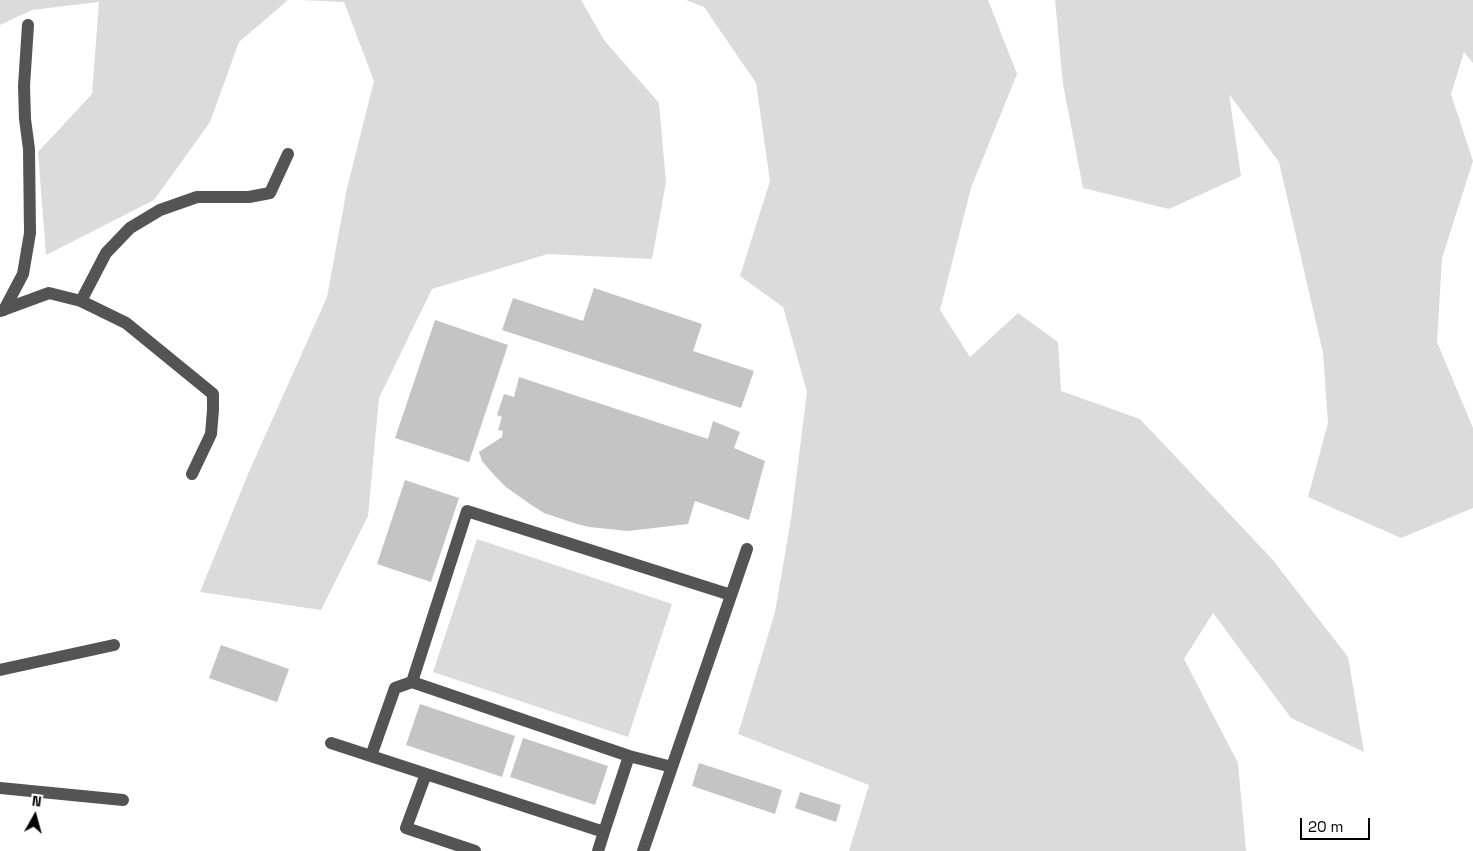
<!DOCTYPE html>
<style>
body{margin:0}
#map{position:relative;width:1473px;height:851px;overflow:hidden;background:#fff;font-family:"Space Grotesk",sans-serif}
canvas{display:block}
.north{position:absolute;left:10px;top:791px;width:50px;height:50px;-webkit-text-stroke:4px #fff;paint-order:stroke;rotate:7deg;font-size:14px;font-weight:700;line-height:20px;text-align:center;color:#000}
.north::after{content:'';display:block;margin:auto;width:18px;height:22px;background:#000;clip-path:polygon(50% 0,100% 100%,50% 72%,0 100%)}
.scale{position:absolute;left:1300px;top:818px;width:70px;height:22px;box-sizing:border-box;border:2px solid #000;border-top:0;padding-left:6px;font-size:15px;line-height:18px;white-space:nowrap;color:#000;-webkit-text-stroke:4px #fff;paint-order:stroke}
</style>
<div id="map">
<canvas width="1473" height="851"></canvas>
<div class="north">N</div>
<div class="scale">20 m</div>
</div>
<script>
const context = document.querySelector('canvas').getContext('2d');
context.lineJoin = 'round';
function fillPath(path, color) { context.fillStyle = color; context.fill(path, 'evenodd'); }
const poly = rows => new Path2D(rows.map(r => 'M' + r).join(''));
function stroke(path, color, width, dash) { context.strokeStyle = color; context.lineWidth = width; context.lineCap = dash ? 'butt' : 'round'; context.setLineDash(dash || []); context.stroke(path); }
fillPath(poly([
 [0,0,288,0,239,42,210,122,154,200,46,255,38,152,92,94,99,2,32,10,0,25],
 [300,0,581,0,604,40,659,103,666,182,652,259,548,254,432,289,379,398,368,516,321,610,200,592,248,474,327,297,347,188,374,81,344,2],
 [686,0,988,0,1017,74,971,188,940,310,970,357,1018,313,1058,342,1061,391,1140,419,1272,559,1348,657,1364,752,1291,718,1213,613,1184,659,1238,763,1246,851,849,851,869,785,738,734,775,612,791,519,807,392,783,307,740,276,770,181,756,83,704,7],
 [1055,0,1473,0,1473,63,1464,52,1451,94,1473,161,1442,258,1437,342,1473,428,1473,508,1401,538,1308,497,1328,423,1323,353,1279,162,1229,94,1241,176,1169,209,1083,188,1063,84],
 [477,539,672,604,628,737,433,672]
]), '#dbdbdb');
fillPath(poly([
 [594,288,702,324,693,351,754,371,741,408,502,330,513,298,583,321],
 [435,320,508,345,469,462,395,438],
 [519,377,708,439,713,421,740,432,734,448,765,461,749,520,695,501,688,524,628,531,589,527,577,524,544,513,530,504,506,487,494,475,482,461,479,452,502,437,503,431,498,430,502,417,497,415,504,394,514,397],
 [405,480,459,498,431,582,377,564],
 [221,645,289,669,277,702,209,678],
 [420,704,515,736,502,777,406,745],
 [523,738,608,766,595,805,510,777],
 [699,763,782,790,775,814,692,786],
 [800,792,841,805,836,822,795,808]
]), '#c4c4c4');
stroke(poly([
 [81,301,106,253,130,228,160,210,197,197,249,197,270,193,288,154],
 [4,310,23,274,30,233,29,149,25,119,24,86,28,25],
 [0,311,49,293,81,301,126,323,213,394,213,410,211,434,192,474],
 [0,670,114,645],
 [331,743,604,832,598,851],
 [371,756,395,688,412,682],
 [672,767,629,756,412,682,467,511,731,595],
 [426,774,406,828,475,851],
 [0,788,123,800],
 [604,832,629,756],
 [643,851,747,549]
]), '#545454', 12);
</script>
